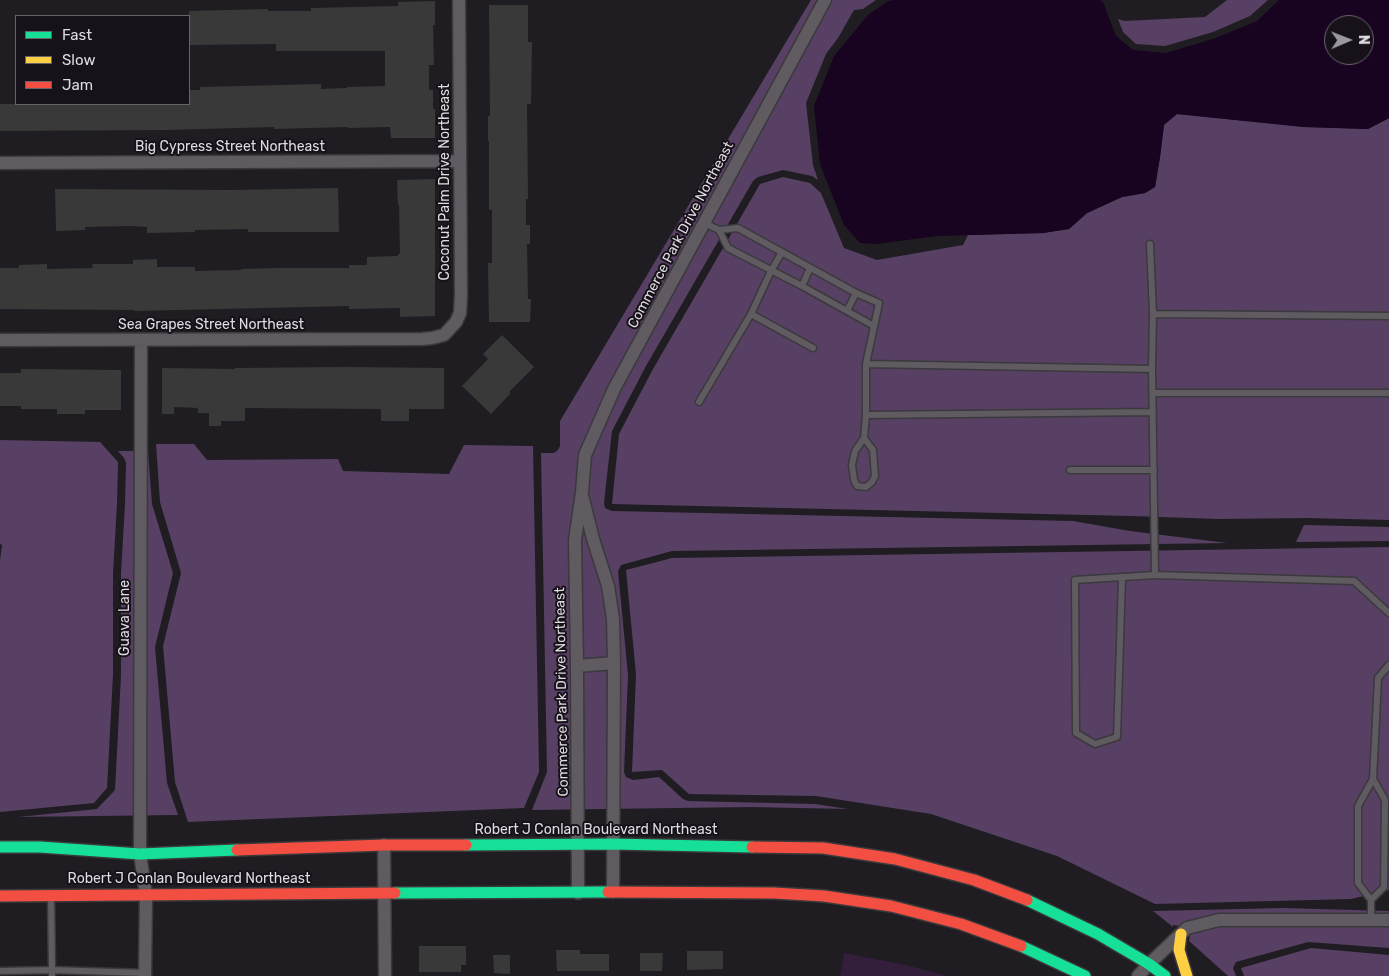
<!DOCTYPE html>
<style>
body{margin:0}
#map{position:relative;width:1389px;height:976px;overflow:hidden;background:#1f1d21;font-family:Rubik,sans-serif}
canvas{display:block}
.legend{position:absolute;left:15px;top:15px;width:175px;height:90px;box-sizing:border-box;background:#171219;border:1px solid #676369;margin:0;padding:6px 9px;list-style:none;font-size:15px;color:#dfdce1}
.legend li{display:flex;align-items:center;gap:10px;height:25px}
.legend b{width:25px;border:1px solid #676369}
.north{position:absolute;left:1324px;top:15px;width:50px;height:50px;box-sizing:border-box;background:#171219;border:1px solid #676369;border-radius:50%;rotate:89deg;font-size:14px;font-weight:700;line-height:20px;text-align:center;color:#dfdce1}
.north::after{content:'';display:block;margin:auto;width:18px;height:22px;background:#9c999e;clip-path:polygon(50% 0,100% 100%,50% 72%,0 100%)}
</style>
<div id="map">
<canvas width="1389" height="976"></canvas>
<ul class="legend">
<li><b style="height:6px;background:#16e098"></b>Fast</li>
<li><b style="height:6px;background:#ffcf43"></b>Slow</li>
<li><b style="height:6px;background:#f24e42"></b>Jam</li>
</ul>
<div class="north">N</div>
</div>
<script>
const context = document.querySelector('canvas').getContext('2d');
context.lineJoin = 'round';
function fillPath(path, color) { context.fillStyle = color; context.fill(path, 'evenodd'); }
const poly = rows => new Path2D(rows.map(r => 'M' + r).join(''));
function stroke(path, color, width, dash) { context.strokeStyle = color; context.lineWidth = width; context.lineCap = dash ? 'butt' : 'round'; context.setLineDash(dash || []); context.stroke(path); }
function drawText(font, color, halo, rows, align = 'center') {
  context.font = font + ' Rubik,sans-serif'; context.lineWidth = 4; context.setLineDash([]); context.textBaseline = 'middle'; context.strokeStyle = halo; context.fillStyle = color; for (const [text, x, y, turn = 0] of rows) {
    context.save(); context.translate(x, y); context.rotate((+turn || 0) * Math.PI / 180); context.textAlign = isNaN(turn) ? turn : align; if (halo) context.strokeText(text, 0, 0); context.fillText(text, 0, 0); context.restore();
  }
}
fillPath(poly([
 [844,953,906,965,947,976,840,976]
]), '#331e3c');
fillPath(poly([
 [811,0,876,0,863,9,854,10,838,38,826,54,806,103,813,165,818,180,812,176,783,170,758,177,753,181,646,366,612,431,604,503,605,508,612,511,1073,521,1130,531,1227,543,672,551,621,565,618,571,628,675,624,772,626,777,633,780,659,777,683,799,688,801,815,804,848,809,750,807,532,810,547,772,541,453,554,453,558,450,560,446,560,421],
 [1227,0,1268,0,1250,16,1213,32,1165,46,1136,44,1123,32,1118,19,1124,21,1205,17],
 [1177,114,1304,127,1368,129,1389,118,1389,520,1306,518,1218,519,1131,516,612,504,619,434,653,369,760,184,783,177,810,183,821,193,844,248,877,260,963,245,968,235,1043,233,1069,229,1087,213,1122,197,1145,193,1155,187,1160,157,1164,124],
 [0,440,100,442,118,462,117,504,113,573,113,675,107,788,94,803,0,812,0,560,2,545,0,544],
 [156,444,194,444,207,460,338,459,343,471,449,474,464,445,533,446,539,772,524,808,188,822,175,782,163,646,181,573,160,502],
 [118,451,148,451,152,504,173,573,155,647,167,783,178,815,18,817,97,809,115,790,121,675,121,573,125,504,126,463,124,458],
 [1304,525,1389,527,1389,541,1296,542],
 [1389,547,1389,890,1351,899,1155,904,1057,856,931,814,816,796,689,794,662,770,632,772,636,674,626,570,672,558],
 [1284,908,1389,911,1389,948,1308,942,1236,962,1233,968,1236,976,1228,976,1189,941,1191,928,1173,925,1173,927,1153,911],
 [1311,948,1389,955,1389,976,1244,976,1241,968]
]), '#574063');
fillPath(poly([
 [896,0,1100,0,1103,2,1116,36,1133,50,1166,53,1216,38,1257,21,1279,0,1389,0,1389,118,1368,129,1304,127,1177,114,1164,125,1160,157,1155,187,1145,193,1122,197,1087,213,1069,229,1043,233,937,236,876,244,860,243,844,225,820,164,814,106,834,56,868,15,888,1],
 [1334,25,1364,25,1364,55,1334,55]
]), '#180320');
fillPath(poly([
 [435,1,435,25,433,25,434,65,429,65,429,90,433,90,433,109,435,109,435,138,391,138,390,127,348,128,348,127,274,129,274,127,165,130,0,131,0,104,189,104,189,90,200,90,200,87,321,84,321,89,347,88,347,87,385,86,385,51,276,51,276,44,189,45,189,11,268,9,268,11,311,11,311,8,398,6,398,2],
 [489,5,528,5,528,42,532,42,531,104,527,104,528,199,526,199,526,225,530,225,530,244,527,244,528,299,531,299,530,322,489,322,488,263,492,263,492,210,489,210,489,141,488,141,488,116,490,116],
 [435,179,435,316,400,317,400,308,349,309,349,306,134,311,134,310,0,309,0,268,19,268,19,265,47,264,47,269,93,268,92,264,133,264,133,260,157,259,157,267,195,267,195,271,241,270,241,269,276,268,349,268,349,265,367,265,367,257,398,256,398,254,400,254,399,205,398,205,397,180],
 [338,188,339,232,248,232,248,229,195,230,195,232,147,233,147,227,130,226,85,227,85,230,56,231,55,189,232,190],
 [502,335,534,367,509,392,511,393,491,414,462,386,488,359,483,354],
 [345,367,444,368,444,409,409,409,409,421,381,421,381,409,245,408,245,421,221,421,221,426,209,426,209,413,198,413,198,408,174,407,174,414,162,414,162,368,235,369,235,368],
 [21,369,121,370,121,410,85,410,85,414,57,414,57,409,21,409,21,406,0,406,0,373,21,373],
 [419,946,466,946,466,965,461,965,461,972,419,972],
 [556,950,580,950,580,954,609,954,609,971,557,971],
 [687,951,723,951,723,969,687,970],
 [640,953,663,953,662,971,640,971],
 [493,955,510,955,510,974,494,973]
]), '#3a3939');
const lane = poly([
 [704,223,719,230],
 [1150,244,1153,314],
 [782,252,771,271,751,314,813,348],
 [802,286,810,268],
 [847,311,856,293],
 [866,364,1152,369,1155,575,1075,580,1076,733,1095,744,1117,737,1122,578],
 [1152,369,1153,314,1389,316],
 [1153,393,1389,393],
 [699,402,751,314],
 [866,415,1153,412],
 [864,438,873,450,875,476,872,482,866,487,857,486,854,480,852,465,855,451,864,438,866,415,866,364,879,303,856,293,738,228,719,230,728,248,802,286,874,326],
 [1070,470,1154,470],
 [1155,575,1354,581,1389,613],
 [1371,900,1384,887,1385,800,1373,779],
 [1371,919,1371,900,1358,883,1358,806,1373,779,1378,678,1389,665],
 [0,971,52,970,51,897],
 [52,976,52,970,145,973]
]);
const street = poly([
 [0,163,460,161],
 [0,340,422,339,432,338,444,335,456,322,460,313,461,296,459,0],
 [141,340,140,854,146,895,145,976],
 [583,499,593,539,608,586,613,619,614,663,613,892],
 [577,666,614,663],
 [384,845,385,976],
 [578,893,577,666,575,540,582,492,585,455,614,389,825,0],
 [1138,976,1149,964,1187,928,1219,920,1389,920]
]);
const fast = poly([
 [466,845,613,844,752,847],
 [0,847,40,847,140,854,237,850],
 [395,893,608,892],
 [1027,900,1098,934,1149,964,1165,976],
 [1021,946,1085,976]
]);
const slow = poly([
 [1181,934,1179,950,1187,976]
]);
const jam = poly([
 [752,847,823,848,895,859,974,880,1027,900],
 [237,850,384,845,466,845],
 [608,892,774,893,824,896,891,906,961,924,1021,946],
 [0,896,395,893]
]);
stroke(lane, '#3a393b', 9);
stroke(street, '#3a393b', 15);
stroke(fast, '#3a393b', 14);
stroke(slow, '#3a393b', 14);
stroke(jam, '#3a393b', 14);
stroke(lane, '#5f5b61', 6);
stroke(street, '#5f5b61', 12);
stroke(fast, '#16e098', 11);
stroke(slow, '#ffcf43', 11);
stroke(jam, '#f24e42', 11);
drawText('14px', '#dfdce1', '#171219', [
 ["Big Cypress Street Northeast",230,147],
 ["Coconut Palm Drive Northeast",445,182,-90],
 ["Commerce Park Drive Northeast",681,235,-62],
 ["Sea Grapes Street Northeast",211,325],
 ["Guava Lane",125,618,-90],
 ["Commerce Park Drive Northeast",562,692,-91],
 ["Robert J Conlan Boulevard Northeast",596,830],
 ["Robert J Conlan Boulevard Northeast",189,879]
]);
</script>
